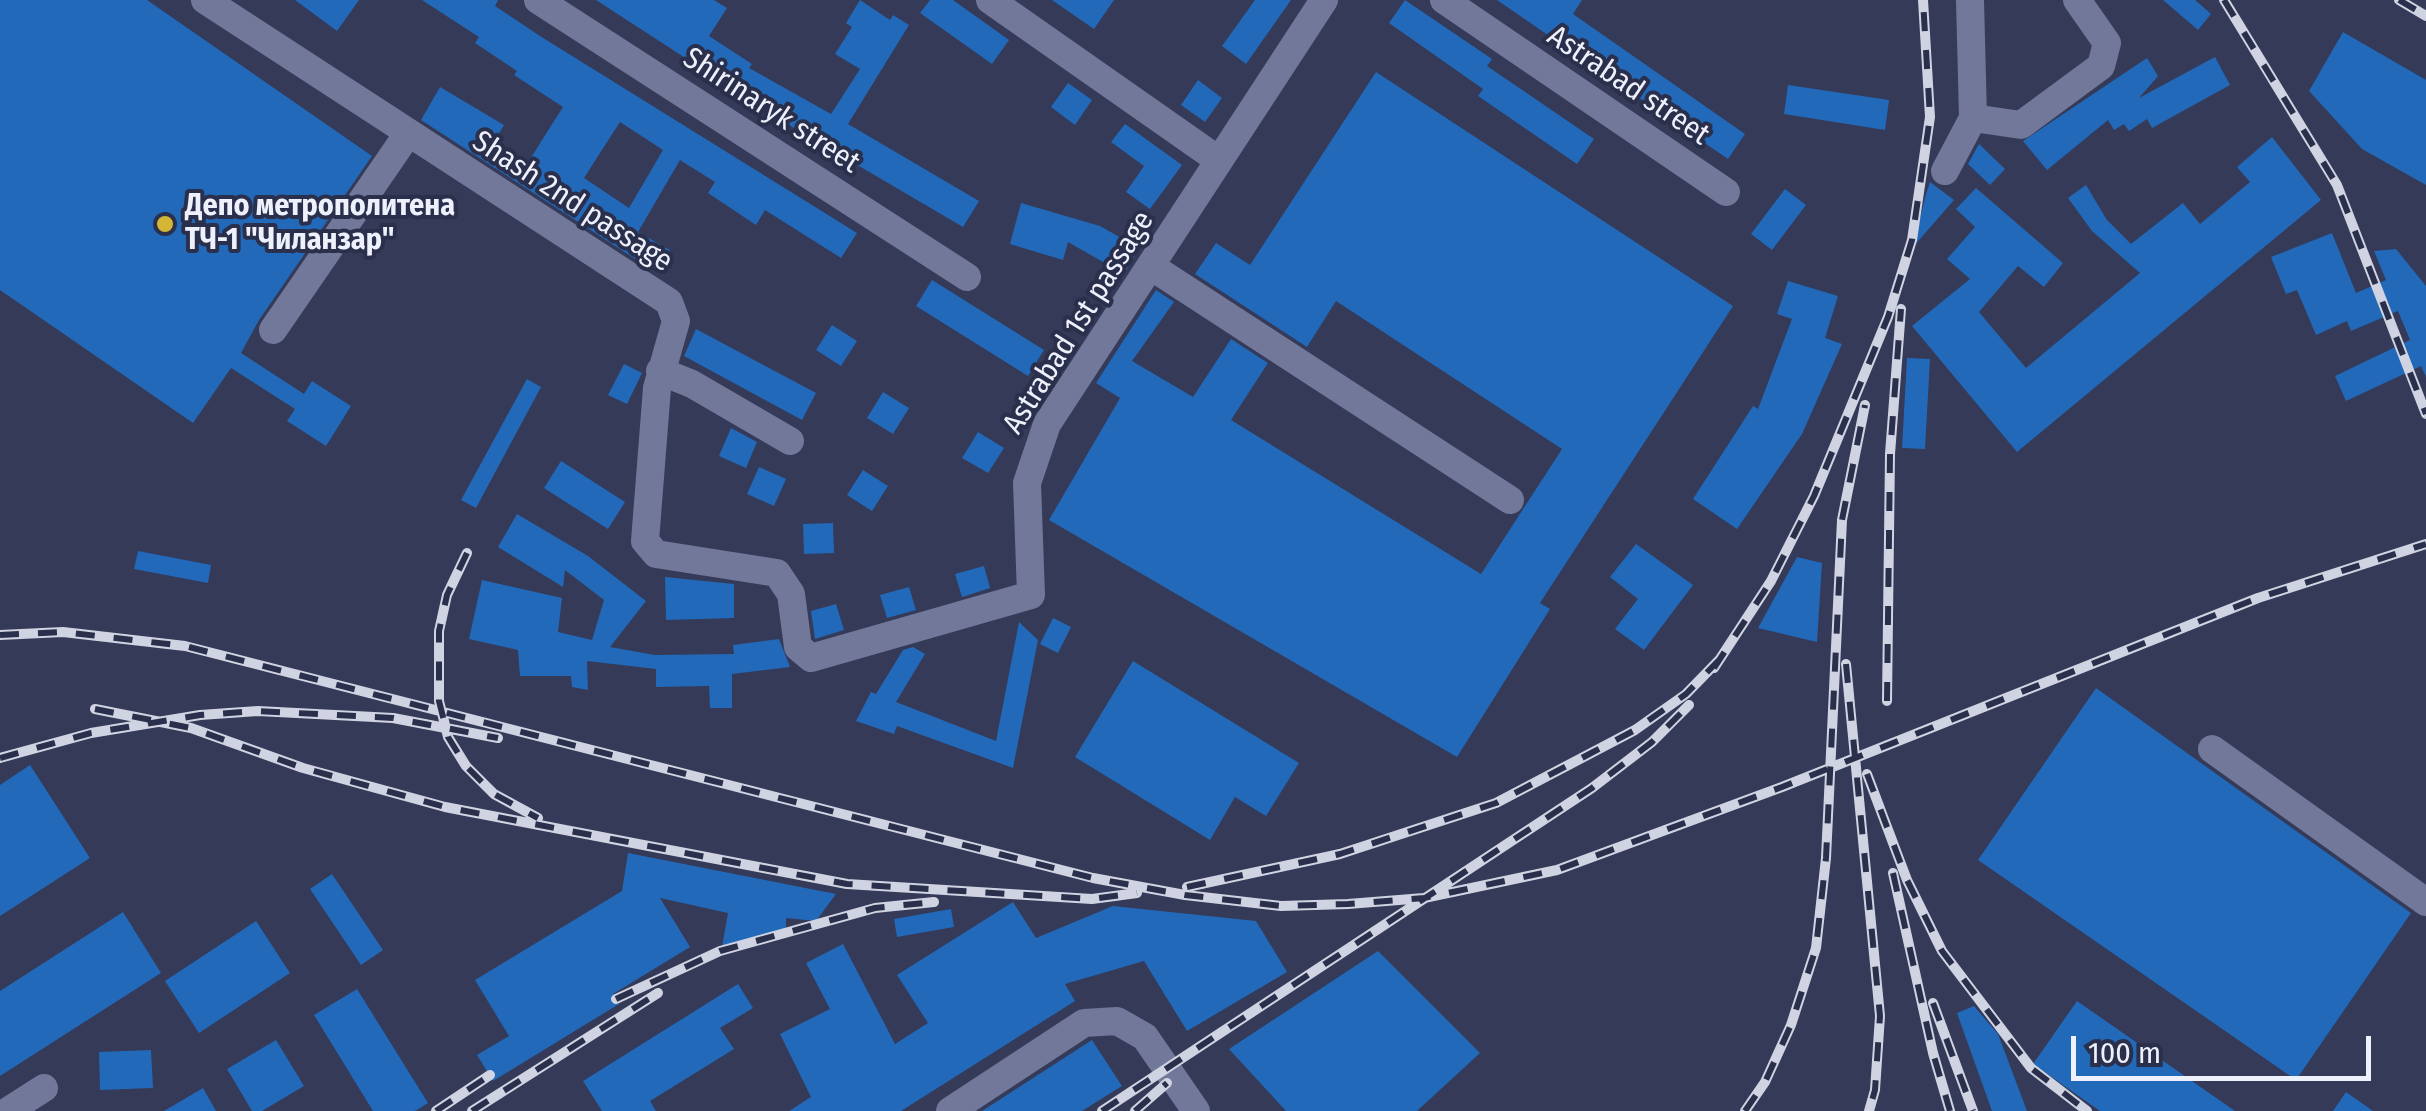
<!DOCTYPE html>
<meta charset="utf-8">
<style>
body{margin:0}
#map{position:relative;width:2426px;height:1111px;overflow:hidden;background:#343a57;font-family:"Fira Sans Condensed",sans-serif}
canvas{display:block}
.scale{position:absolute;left:2071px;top:1036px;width:300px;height:45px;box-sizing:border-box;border:5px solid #eef1fc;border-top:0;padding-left:12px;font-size:30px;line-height:35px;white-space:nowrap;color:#eef1fc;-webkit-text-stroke:8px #2a2f4c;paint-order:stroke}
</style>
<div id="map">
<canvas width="2426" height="1111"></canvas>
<div class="scale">100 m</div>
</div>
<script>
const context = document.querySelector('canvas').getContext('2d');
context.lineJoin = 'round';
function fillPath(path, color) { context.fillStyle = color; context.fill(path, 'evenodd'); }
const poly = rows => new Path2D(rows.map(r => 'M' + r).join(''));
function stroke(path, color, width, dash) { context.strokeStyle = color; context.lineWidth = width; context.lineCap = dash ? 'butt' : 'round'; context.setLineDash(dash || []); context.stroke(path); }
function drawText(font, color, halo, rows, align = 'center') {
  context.font = font + ' "Fira Sans Condensed",sans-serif'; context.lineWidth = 8; context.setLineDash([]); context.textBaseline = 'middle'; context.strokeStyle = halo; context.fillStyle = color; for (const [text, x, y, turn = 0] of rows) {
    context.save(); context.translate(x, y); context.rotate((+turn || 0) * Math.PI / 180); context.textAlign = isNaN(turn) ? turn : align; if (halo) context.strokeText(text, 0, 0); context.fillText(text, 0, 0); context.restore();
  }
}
fillPath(poly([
 [0,0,147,0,372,156,259,320,241,353,304,394,312,381,351,406,326,446,287,421,295,409,231,368,193,423,0,290],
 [295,0,359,0,337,31],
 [422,0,498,0,495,6,540,36,857,233,841,258,765,210,756,225,708,193,715,182,680,160,638,232,670,250,661,266,648,257,643,264,421,120,440,87,504,125,491,147,525,167,563,107,514,75,517,71,475,43,479,37],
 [620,122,663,150,629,208,584,178],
 [596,0,714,0,727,8,709,36,752,64,749,68,831,114,860,69,835,54,852,27,846,23,860,0,890,20,893,15,909,25,848,124,979,201,963,227,784,122],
 [930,0,953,0,1009,40,992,64,920,13],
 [1052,0,1114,0,1094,29],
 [1255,0,1291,0,1246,64,1222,46],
 [1405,0,1492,59,1487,66,1594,139,1577,164,1478,96,1483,89,1389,23],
 [1497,0,1582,0,1573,14,1745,134,1728,159],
 [2163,0,2195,0,2211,14,2198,30],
 [2343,32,2426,80,2426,185,2362,149,2309,91],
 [2215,57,2230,85,2152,128,2147,119,2129,131,2124,124,2114,130,2108,120,2047,170,2023,141,2147,58,2158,76,2139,98],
 [1376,72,1733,306,1540,603,1550,609,1457,757,1049,520,1120,398,1096,383,1156,290,1174,302,1132,361,1193,397,1231,339,1268,363,1231,420,1481,574,1562,449,1336,301,1307,347,1195,274,1216,243,1250,265],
 [1198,80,1222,98,1205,122,1181,105],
 [1068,83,1092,100,1075,125,1051,107],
 [1788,85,1889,100,1885,130,1784,114],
 [1125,124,1182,165,1150,209,1126,192,1144,166,1111,142],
 [2272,137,2321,200,2017,452,1912,326,1970,279,1947,259,1975,227,1956,209,1976,188,2063,263,2044,287,2018,266,1979,312,2026,368,2140,273,2092,231,2068,198,2086,185,2107,220,2131,244,2183,203,2200,224,2250,182,2237,167],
 [1979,144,2005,169,1990,185,1968,164],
 [1930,182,1954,200,1913,247,1926,194],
 [1785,189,1806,205,1772,250,1751,234],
 [1021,203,1100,226,1139,248,1124,274,1068,242,1063,260,1010,244],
 [2332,233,2356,293,2386,280,2374,251,2396,249,2426,286,2426,377,2421,366,2346,401,2335,376,2410,340,2398,311,2351,331,2347,321,2316,335,2297,290,2286,294,2271,257],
 [932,280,1044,350,1028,376,916,306],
 [1788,281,1838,296,1825,338,1842,344,1802,434,1737,529,1693,499,1753,406,1758,409,1792,319,1777,314],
 [832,325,857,341,841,366,816,350],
 [696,329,816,393,802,420,684,356],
 [1907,358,1930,359,1925,449,1902,448],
 [624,364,642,373,627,404,608,395],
 [527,379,541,387,476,508,461,500],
 [883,392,909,408,893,434,867,418],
 [731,428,757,442,746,468,719,456],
 [978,432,1004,448,988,473,962,458],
 [561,461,625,502,608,529,544,488],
 [759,467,786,479,774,506,747,494],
 [863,470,888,486,872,511,847,495],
 [517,514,588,556,646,601,610,647,655,655,734,654,733,645,779,639,790,667,732,674,732,708,710,708,709,686,656,687,656,669,587,661,588,690,572,687,571,676,520,676,518,650,469,639,482,580,562,598,558,632,592,640,604,600,565,570,563,587,498,547],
 [833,523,834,553,804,554,803,524],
 [1636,544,1693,585,1644,650,1615,629,1638,599,1610,577],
 [138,551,211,565,208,583,134,569],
 [1797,557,1822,563,1817,642,1758,628],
 [984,566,990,588,962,597,955,574],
 [665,577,734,584,734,618,666,620],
 [909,587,916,610,887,618,880,595],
 [836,604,844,630,815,639,811,611],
 [1053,618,1071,627,1058,653,1040,644],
 [1019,622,1038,640,1013,768,897,726,894,734,856,721,871,692,876,694,903,650,913,647,925,654,896,702,996,741],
 [1133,661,1299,763,1266,816,1235,797,1210,840,1075,757],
 [2096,688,2411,913,2296,1080,1978,860],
 [30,765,90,858,0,916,0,785],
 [628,853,836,894,816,921,786,918,786,931,722,947,728,913,660,898,690,947,613,994,619,1004,493,1081,477,1055,509,1036,475,980,622,891],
 [332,874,383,950,361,965,310,889],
 [1013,902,1036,938,1113,906,1256,921,1287,972,1187,1031,1144,961,1065,984,1075,1001,901,1111,789,1111,811,1097,780,1034,830,1009,806,963,843,944,895,1044,928,1023,897,975],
 [951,909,954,927,897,937,894,919],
 [123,912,161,973,0,1076,0,991],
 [256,921,290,973,199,1033,165,981],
 [1378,951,1480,1053,1417,1111,1286,1111,1229,1049],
 [738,984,753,1008,720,1028,734,1049,650,1101,656,1111,602,1111,583,1081],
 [357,989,428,1103,415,1111,373,1111,314,1015],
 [2077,1001,2235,1111,2100,1111,2033,1064],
 [1974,1006,1998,1034,2027,1111,1992,1111,1957,1013],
 [276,1040,304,1086,262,1111,252,1111,227,1069],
 [1092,1040,1122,1086,1082,1111,982,1111],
 [151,1050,153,1088,100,1090,99,1052],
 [203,1088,216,1111,164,1111],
 [2346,1092,2373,1111,2333,1111]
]), '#2369b9');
stroke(poly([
 [205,0,669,302,676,321,657,388,645,541,656,554,777,573,791,594,798,647,811,658,1031,595,1027,483,1047,424,1324,0],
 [538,0,967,277],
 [990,0,1217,159],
 [1444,0,1726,192],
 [1973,118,2021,125,2101,66,2107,43,2077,0],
 [1945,171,1973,118,1970,0],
 [1152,267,1510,500],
 [273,330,407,135],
 [660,371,692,384,790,441],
 [2212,749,2426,902],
 [8,1111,44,1088],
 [950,1111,1084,1023,1117,1021,1145,1037,1196,1111]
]), '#71789a', 28);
const rail = poly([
 [2224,0,2337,185,2426,414],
 [2399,0,2426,16],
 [467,553,447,595,439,631,439,701,448,737,466,766,494,794,538,818],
 [0,635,63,632,185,646,1093,878,1185,895,1281,906,1348,904,1424,898,1557,870,1782,787,2258,598,2426,544],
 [1846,664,1880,1016,1875,1090,1869,1111],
 [1714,668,1771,581,1814,496,1888,317,1912,240,1930,117,1923,0],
 [1887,701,1890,454,1901,309],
 [95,709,191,728,303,768,445,807,847,884,1092,899,1137,893],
 [0,758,91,733,200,715,258,711,393,718,498,738],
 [1867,774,1907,880,1942,951,2031,1068,2087,1111],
 [1893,873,1933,1053,1950,1111],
 [1187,887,1340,854,1496,803,1635,730,1686,694,1720,659],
 [616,999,720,951,875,908,934,902],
 [1933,1003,1973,1111],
 [436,1111,490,1075],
 [472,1111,658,993],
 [1102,1111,1592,788,1652,742,1689,705],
 [1135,1111,1167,1083],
 [1745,1111,1765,1082,1791,1025,1816,948,1826,858,1842,520,1865,405]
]);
stroke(rail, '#d0d3e1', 10);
stroke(rail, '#2a2f4c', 6, [19]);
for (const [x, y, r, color] of [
 [165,224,10,"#d5b535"]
]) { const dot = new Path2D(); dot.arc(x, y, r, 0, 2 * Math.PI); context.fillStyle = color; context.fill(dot); stroke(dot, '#2a2f4c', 4); }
drawText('30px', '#eef1fc', '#2a2f4c', [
 ["Astrabad street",1628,86,34],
 ["Shirinaryk street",771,111,33],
 ["Shash 2nd passage",572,202,33],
 ["Astrabad 1st passage",1079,323,-58]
]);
drawText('bold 30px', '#eef1fc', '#2a2f4c', [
 ["Депо метрополитена",185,207],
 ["ТЧ-1 \"Чиланзар\"",185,241]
], 'left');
</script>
